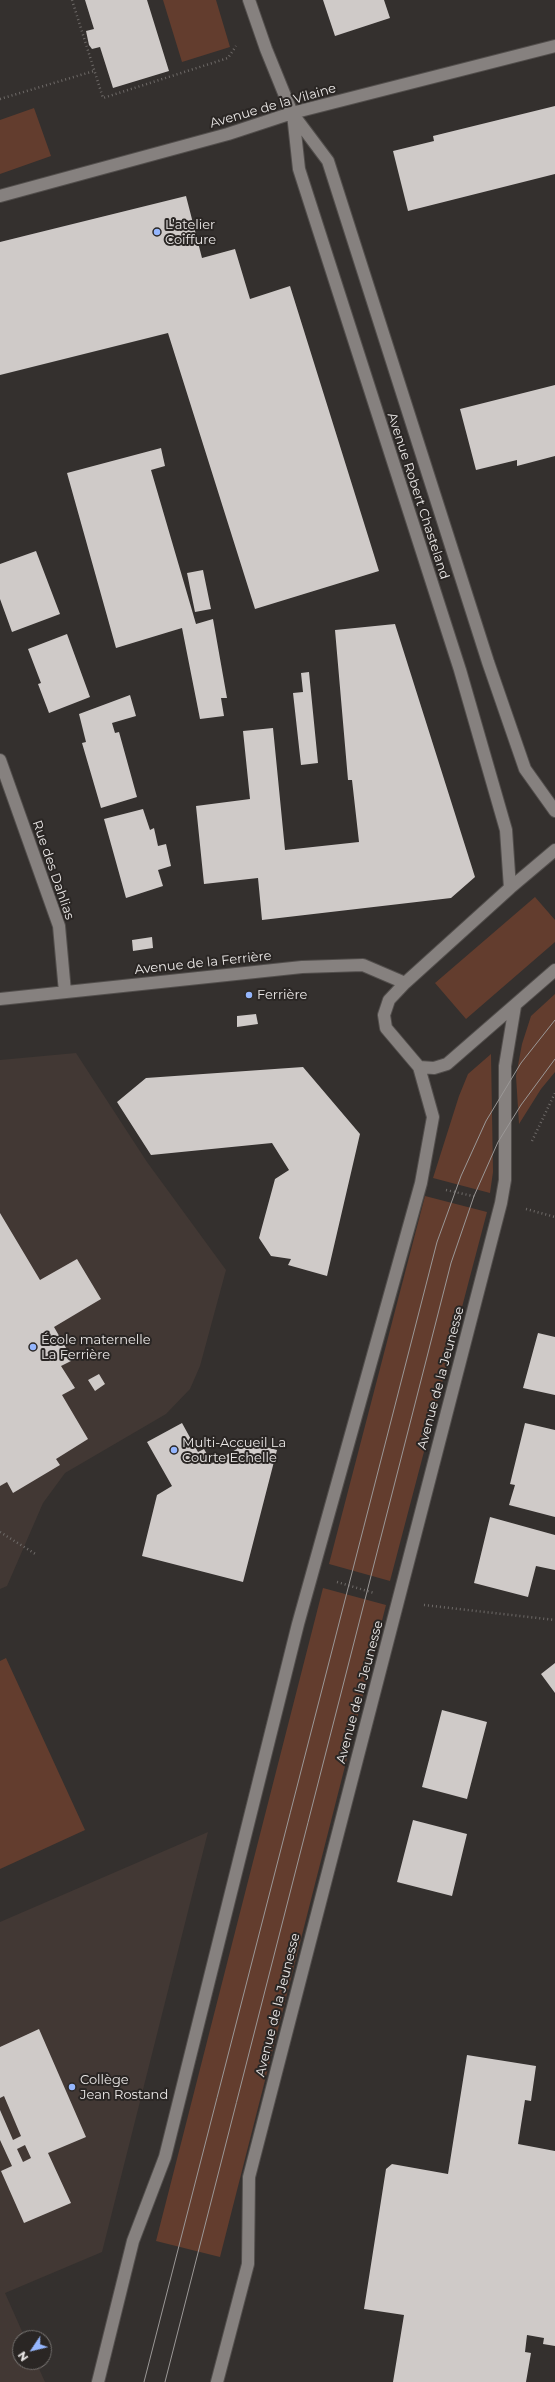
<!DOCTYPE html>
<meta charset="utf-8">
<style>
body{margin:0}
#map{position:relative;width:555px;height:2382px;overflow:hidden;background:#34302e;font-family:Montserrat,sans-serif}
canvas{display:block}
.north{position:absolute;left:12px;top:2330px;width:40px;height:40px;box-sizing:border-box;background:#2a2624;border:1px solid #777472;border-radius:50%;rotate:235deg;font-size:11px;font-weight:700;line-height:16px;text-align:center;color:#ebe8e7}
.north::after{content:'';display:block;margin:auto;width:14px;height:18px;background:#95b6fd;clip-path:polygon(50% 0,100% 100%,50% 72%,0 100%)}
</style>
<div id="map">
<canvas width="555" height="2382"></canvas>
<div class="north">N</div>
</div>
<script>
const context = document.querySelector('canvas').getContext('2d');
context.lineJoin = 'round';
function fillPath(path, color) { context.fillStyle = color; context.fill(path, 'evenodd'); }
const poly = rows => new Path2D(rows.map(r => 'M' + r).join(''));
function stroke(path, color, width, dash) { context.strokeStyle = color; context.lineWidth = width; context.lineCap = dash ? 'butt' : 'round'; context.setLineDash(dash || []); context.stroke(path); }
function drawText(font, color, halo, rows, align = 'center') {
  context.font = font + ' Montserrat,sans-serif'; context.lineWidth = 4; context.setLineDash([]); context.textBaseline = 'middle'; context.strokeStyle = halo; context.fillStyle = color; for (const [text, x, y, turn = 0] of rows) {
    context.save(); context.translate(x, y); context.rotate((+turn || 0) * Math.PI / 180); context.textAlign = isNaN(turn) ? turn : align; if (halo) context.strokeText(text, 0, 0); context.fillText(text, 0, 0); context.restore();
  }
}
fillPath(poly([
 [76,1053,147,1162,226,1270,200,1366,190,1389,166,1414,65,1473,43,1503,7,1586,0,1589,0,1060],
 [208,1832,102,2252,5,2293,25,2338,20,2338,20,2362,36,2362,45,2382,0,2382,0,1922]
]), '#423834');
fillPath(poly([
 [163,0,216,0,230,47,182,62],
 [34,108,51,156,0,174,0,120],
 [535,897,555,920,555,942,466,1019,435,983],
 [555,994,555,1072,541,1089,519,1124,516,1076,522,1044,531,1016],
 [491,1054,493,1172,490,1193,433,1178,459,1096,468,1074],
 [425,1196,487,1212,390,1581,329,1564],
 [323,1588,386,1605,220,2257,156,2241],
 [6,1658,85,1830,0,1869,0,1661]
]), '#633d2e');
fillPath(poly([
 [85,0,147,0,169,71,113,88,100,47,92,49,89,45,86,31,94,29],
 [323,0,384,0,390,18,335,36],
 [555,106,555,174,408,211,393,151,434,141,433,136],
 [186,196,202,258,235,249,250,299,290,286,379,571,255,609,168,333,0,375,0,242],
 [555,385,555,456,517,466,517,460,476,470,460,409],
 [161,448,165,466,151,470,196,624,213,619,227,698,221,698,224,716,200,719,182,628,116,648,67,473],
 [36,551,60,614,12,632,0,599,0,564],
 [203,570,211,609,195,612,187,573],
 [395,624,475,877,451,898,262,920,258,878,204,884,196,806,250,799,243,731,273,728,285,850,359,842,352,780,348,780,335,630],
 [67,634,90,697,49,713,38,684,41,683,28,649],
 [309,672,318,763,301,765,293,693,303,692,301,673],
 [130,695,136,716,112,723,115,733,119,732,137,797,101,808,82,743,86,742,79,714],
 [143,809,150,830,154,828,158,846,166,844,171,866,158,870,163,886,126,898,104,819],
 [152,937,153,948,133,951,132,940],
 [256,1014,258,1024,237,1027,237,1016],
 [303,1067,360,1134,327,1276,288,1265,291,1259,271,1256,259,1238,275,1179,289,1170,272,1143,151,1155,117,1102,146,1078],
 [0,1213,40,1280,77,1259,101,1299,54,1327,73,1360,61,1366,75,1388,62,1395,88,1439,56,1459,60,1465,13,1493,7,1482,0,1486],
 [538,1333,555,1337,555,1395,523,1388],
 [99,1374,105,1384,95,1391,88,1380],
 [182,1423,198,1452,204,1449,212,1463,237,1449,239,1440,277,1450,243,1582,142,1556,157,1495,172,1486,147,1442],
 [525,1423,555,1430,555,1517,509,1505,515,1485,510,1484],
 [490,1517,555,1535,555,1570,536,1566,528,1597,474,1583],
 [555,1663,555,1693,541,1674],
 [442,1710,487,1722,467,1799,422,1787],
 [413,1820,467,1834,452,1896,397,1882],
 [39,2029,86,2137,48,2153,71,2203,24,2223,1,2171,12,2166,0,2140,0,2110,13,2140,21,2136,4,2096,0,2098,0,2047],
 [25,2145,31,2158,23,2162,17,2149],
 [467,2055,536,2066,531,2101,525,2100,518,2144,555,2151,555,2346,543,2344,544,2338,527,2335,525,2352,531,2353,526,2382,393,2382,404,2315,364,2309,386,2169,392,2164,448,2174]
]), '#cfcac8');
const minor = poly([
 [249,0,266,49,292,113,328,161,488,662,525,769,555,811],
 [293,114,299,169,460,670,506,830,510,888],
 [0,196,228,134,292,113,555,46],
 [0,760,59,926,65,992],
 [0,999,302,967,363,965,405,983],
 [419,1067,434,1068,447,1064,555,970],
 [98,2382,133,2241,165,2157,298,1624,421,1183,433,1117,419,1067,386,1028,384,1015,389,1000,405,983,510,888,555,850],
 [217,2382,248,2264,249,2177,501,1203,505,1180,505,1066,515,1006]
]);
stroke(minor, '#524e4c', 14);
stroke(poly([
 [72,0,103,98,228,58,236,46],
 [0,99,94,71],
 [532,1141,555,1093],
 [446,1190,477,1197],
 [526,1209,555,1217],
 [0,1532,37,1555],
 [337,1582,374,1593],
 [424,1605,555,1620]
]), '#6e6a68', 2.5, [1, 3]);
stroke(minor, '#86817f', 12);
stroke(poly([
 [144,2382,437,1242,461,1176,486,1121,521,1063,555,1020],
 [165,2382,451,1263,474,1196,498,1142,521,1105,555,1059]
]), '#9b9897', 1);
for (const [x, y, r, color] of [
 [157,232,4,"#95b6fd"],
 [249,995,4,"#95b6fd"],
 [33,1347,4,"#95b6fd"],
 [174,1450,4,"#95b6fd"],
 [72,2087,4,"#95b6fd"]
]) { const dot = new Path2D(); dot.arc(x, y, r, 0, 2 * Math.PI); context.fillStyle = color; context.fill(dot); stroke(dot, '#2a2624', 1.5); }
drawText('13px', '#ebe8e7', '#2a2624', [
 ["Avenue de la Vilaine",273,106,-16],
 ["Avenue Robert Chasteland",418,496,72],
 ["Rue des Dahlias",53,870,71],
 ["Avenue de la Ferrière",203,963,-6],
 ["Avenue de la Jeunesse",441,1378,-75],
 ["Avenue de la Jeunesse",360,1692,-75],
 ["Avenue de la Jeunesse",278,2005,-76]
]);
drawText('13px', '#ebe8e7', '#2a2624', [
 ["L’atelier",165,225],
 ["Coiffure",165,240],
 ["Ferrière",257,995],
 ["École maternelle",41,1340],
 ["La Ferrière",41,1355],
 ["Multi-Accueil La",182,1443],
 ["Courte Echelle",182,1458],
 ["Collège",80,2080],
 ["Jean Rostand",80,2095]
], 'left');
</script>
